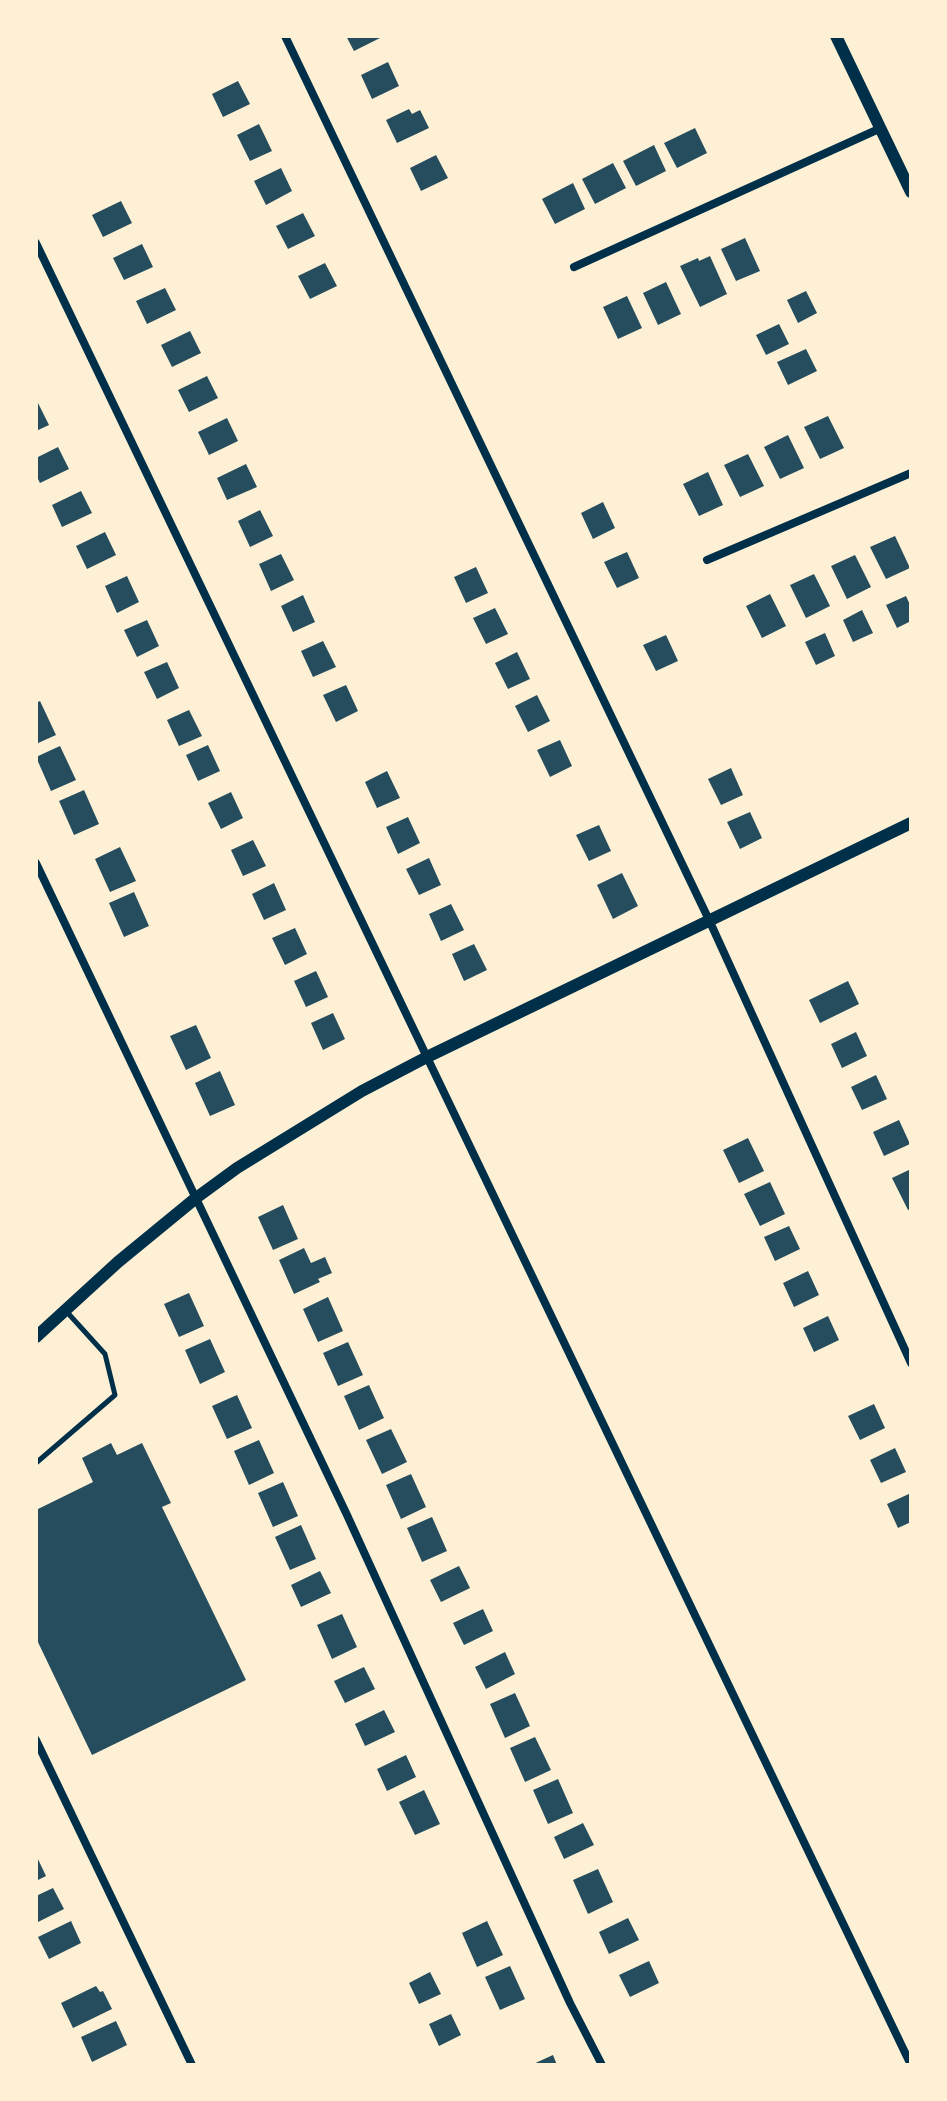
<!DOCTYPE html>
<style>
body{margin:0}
#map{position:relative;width:947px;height:2101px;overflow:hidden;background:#fdf0d5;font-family:Cabin,sans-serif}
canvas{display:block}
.frame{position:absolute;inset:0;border:38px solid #fdf0d5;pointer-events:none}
</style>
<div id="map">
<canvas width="947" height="2101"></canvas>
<div class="frame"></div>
</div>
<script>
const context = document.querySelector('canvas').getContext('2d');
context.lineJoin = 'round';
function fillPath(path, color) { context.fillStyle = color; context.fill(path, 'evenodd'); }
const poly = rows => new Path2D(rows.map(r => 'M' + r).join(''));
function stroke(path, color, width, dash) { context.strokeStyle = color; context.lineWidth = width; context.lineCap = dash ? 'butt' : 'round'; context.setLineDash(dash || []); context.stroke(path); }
fillPath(poly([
 [346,36,384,36,354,51],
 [388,62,399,86,372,99,361,75],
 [238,81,250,104,223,117,212,94],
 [409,109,412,114,420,110,429,128,397,143,386,120],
 [259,124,272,151,250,161,237,135],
 [695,128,707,153,677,168,664,143],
 [654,145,666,171,636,186,623,161],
 [436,155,448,178,421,191,410,168],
 [613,163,626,188,595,204,582,179],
 [281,168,292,191,266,205,254,181],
 [573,183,585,209,555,224,542,199],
 [121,201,132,223,103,237,92,215],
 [303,213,315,236,288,249,276,226],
 [745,238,760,271,736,281,721,249],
 [142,244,153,267,124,280,113,258],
 [710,256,727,294,700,307,680,266,698,258,699,261],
 [325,263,337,286,310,299,298,276],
 [666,282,681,314,658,325,643,293],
 [165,288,176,310,147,324,136,301],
 [806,291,817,313,798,323,787,300],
 [627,296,642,328,618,339,603,307],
 [779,324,789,344,766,355,756,335],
 [190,331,201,353,172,367,161,345],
 [806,349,817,371,788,385,777,362],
 [207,376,218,398,189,412,178,390],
 [38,403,49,425,36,431,36,404],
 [828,416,844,448,820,459,804,427],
 [227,418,238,441,209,455,198,432],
 [788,435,804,468,780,479,764,447],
 [58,447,69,469,40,483,36,475,36,458],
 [748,454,764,486,740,497,724,465],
 [246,464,257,487,227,500,217,478],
 [708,472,723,505,699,516,683,484],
 [81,491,92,513,62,527,52,505],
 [603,502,615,528,593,539,581,513],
 [260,510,273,536,250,547,238,521],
 [105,532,116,555,87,569,76,546],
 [895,536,910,568,886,579,870,547],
 [627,552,639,578,617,588,604,562],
 [281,554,294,580,271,591,259,564],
 [855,555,871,587,847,599,831,566],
 [476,567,488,593,466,603,454,577],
 [814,574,830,606,806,618,790,585],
 [127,576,139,602,117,613,105,586],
 [770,594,786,626,762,638,746,606],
 [303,595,315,622,293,632,281,606],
 [906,596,911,607,911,621,897,628,886,605],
 [495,608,508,634,486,644,473,618],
 [862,610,873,633,853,642,843,620],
 [147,620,159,646,137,657,124,630],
 [825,633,835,656,816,665,805,642],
 [666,635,678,661,656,671,643,645],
 [323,641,336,667,313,677,301,651],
 [517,652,530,679,508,689,495,663],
 [167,662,179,688,157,699,144,672],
 [346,685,358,711,336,722,323,695],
 [537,695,550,721,528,732,515,706],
 [40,701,56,735,36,744,36,703],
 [189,710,202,736,179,746,167,720],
 [560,740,572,766,550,777,537,750],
 [208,745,220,771,198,781,186,755],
 [60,746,76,780,51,791,36,757],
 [731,768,743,795,721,805,708,779],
 [387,771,400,798,377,808,365,782],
 [84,790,99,824,74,835,59,801],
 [231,792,243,818,221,829,208,803],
 [750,812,762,838,740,849,727,822],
 [408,817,420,843,398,854,386,827],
 [599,825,611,851,589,861,576,835],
 [253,840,266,866,243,876,231,850],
 [120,847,136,881,110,892,95,859],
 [429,858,441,885,419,895,406,869],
 [622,873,638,906,613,919,597,885],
 [274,883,286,910,264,920,252,894],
 [134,892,149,926,124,937,109,903],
 [451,904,464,930,441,941,429,914],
 [295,928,307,954,285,965,272,938],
 [474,944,487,970,464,981,452,954],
 [316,971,328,997,306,1007,294,981],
 [848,981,859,1004,820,1023,809,1000],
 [333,1013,345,1039,323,1050,311,1023],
 [196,1025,211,1058,186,1070,170,1036],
 [856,1032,867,1056,842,1068,831,1044],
 [220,1071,235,1105,210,1116,195,1083],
 [876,1075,887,1099,862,1110,851,1087],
 [899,1120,910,1144,884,1156,873,1132],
 [748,1138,764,1171,739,1183,723,1150],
 [911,1169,911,1209,908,1210,892,1178],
 [770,1182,785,1214,760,1226,744,1194],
 [283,1205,298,1239,273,1250,258,1217],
 [789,1226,800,1249,775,1261,764,1237],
 [304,1248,311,1263,325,1257,332,1273,318,1279,320,1282,294,1294,279,1260],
 [808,1271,819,1295,794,1307,783,1283],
 [189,1293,204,1326,179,1337,164,1304],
 [328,1297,343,1331,318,1342,303,1309],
 [828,1316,839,1340,814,1352,803,1328],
 [210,1339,225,1372,200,1384,185,1350],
 [348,1342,363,1375,338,1386,323,1353],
 [369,1385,384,1418,359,1430,344,1396],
 [237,1395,252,1428,227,1439,212,1406],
 [874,1404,885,1428,860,1440,848,1416],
 [391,1429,407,1462,382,1474,366,1440],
 [259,1440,274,1473,249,1485,234,1451],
 [111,1443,117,1455,142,1443,171,1503,162,1507,246,1680,92,1755,36,1638,36,1510,93,1482,82,1458],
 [895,1448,906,1472,881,1483,870,1460],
 [411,1474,426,1507,401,1519,386,1485],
 [283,1482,298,1516,273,1527,258,1493],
 [911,1493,911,1522,898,1528,887,1504],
 [432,1517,447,1551,422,1562,407,1528],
 [301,1525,316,1559,290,1570,275,1537],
 [459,1566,470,1588,441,1602,430,1580],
 [320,1571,331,1593,301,1607,291,1585],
 [483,1609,493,1631,464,1645,453,1623],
 [342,1614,357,1647,332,1659,317,1625],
 [505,1652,515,1674,486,1689,475,1667],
 [364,1667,375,1689,345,1703,334,1681],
 [515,1693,530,1726,505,1738,490,1704],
 [384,1710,395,1732,365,1746,355,1724],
 [535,1737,551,1770,525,1782,510,1748],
 [406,1755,416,1777,387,1791,377,1769],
 [558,1779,573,1813,548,1824,533,1790],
 [424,1790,440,1824,415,1835,399,1802],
 [583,1823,594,1845,564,1859,554,1837],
 [36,1855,46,1876,36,1881],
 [598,1869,613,1902,588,1914,573,1880],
 [53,1888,64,1909,36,1923,36,1896],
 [628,1918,639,1940,609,1954,599,1932],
 [71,1921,81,1943,49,1959,38,1937],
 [487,1921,503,1955,477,1967,462,1933],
 [649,1961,659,1983,630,1997,619,1975],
 [510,1966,525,1999,500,2010,485,1977],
 [430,1972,441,1994,419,2004,409,1983],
 [96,1986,100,1992,103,1991,112,2009,73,2028,61,2003],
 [451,2014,461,2035,439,2046,429,2024],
 [116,2021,127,2045,92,2062,81,2037],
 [553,2055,557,2065,531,2065]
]), '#264d5e');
stroke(poly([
 [36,1463,115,1395,105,1354,66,1311]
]), '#003049', 5);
stroke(poly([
 [285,36,710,922,911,1363],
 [36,243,911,2065],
 [574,267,881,128],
 [707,560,911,473],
 [36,863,347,1515,570,2003,602,2065],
 [36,1740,192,2065]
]), '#003049', 8);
stroke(poly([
 [836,36,911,192],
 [36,1337,118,1262,196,1198,237,1168,362,1091,427,1057,911,823]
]), '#003049', 12);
</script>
